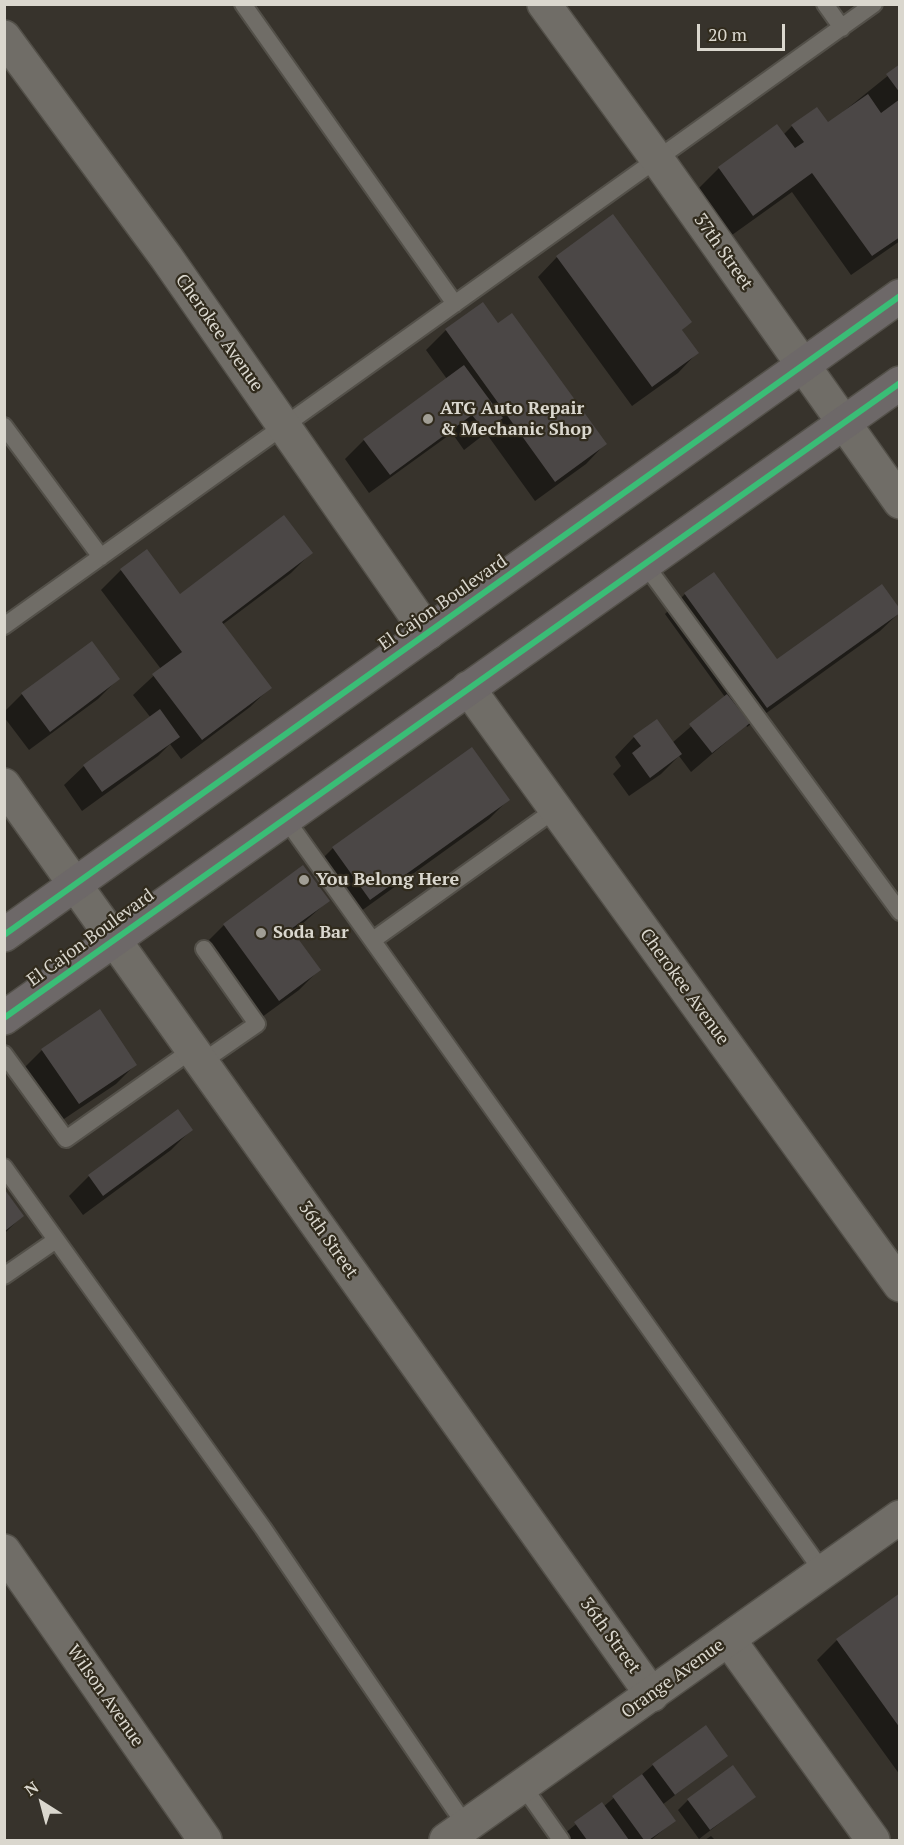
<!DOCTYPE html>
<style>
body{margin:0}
#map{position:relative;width:904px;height:1845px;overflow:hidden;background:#37332c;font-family:"PT Serif",serif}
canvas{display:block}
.frame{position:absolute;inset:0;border:6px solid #dad7ce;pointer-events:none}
.north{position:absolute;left:12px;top:1773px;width:60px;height:60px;-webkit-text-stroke:4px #312b1d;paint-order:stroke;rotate:324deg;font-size:16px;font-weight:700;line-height:24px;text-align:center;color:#dad7ce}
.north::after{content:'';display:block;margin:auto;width:21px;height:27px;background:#dad7ce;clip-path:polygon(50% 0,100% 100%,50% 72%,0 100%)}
.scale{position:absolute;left:697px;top:24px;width:88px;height:27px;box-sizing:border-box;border:3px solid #dad7ce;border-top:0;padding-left:8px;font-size:18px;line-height:21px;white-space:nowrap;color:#dad7ce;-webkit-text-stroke:4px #312b1d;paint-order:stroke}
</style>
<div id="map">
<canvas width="904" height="1845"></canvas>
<div class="frame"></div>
<div class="north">N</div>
<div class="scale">20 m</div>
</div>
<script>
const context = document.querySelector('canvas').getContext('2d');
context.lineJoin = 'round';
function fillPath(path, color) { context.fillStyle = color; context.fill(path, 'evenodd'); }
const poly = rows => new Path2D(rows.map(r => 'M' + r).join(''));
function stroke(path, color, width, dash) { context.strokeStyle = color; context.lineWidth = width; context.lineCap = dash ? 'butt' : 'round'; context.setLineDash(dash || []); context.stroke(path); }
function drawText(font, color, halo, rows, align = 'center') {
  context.font = font + ' "PT Serif",serif'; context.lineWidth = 4.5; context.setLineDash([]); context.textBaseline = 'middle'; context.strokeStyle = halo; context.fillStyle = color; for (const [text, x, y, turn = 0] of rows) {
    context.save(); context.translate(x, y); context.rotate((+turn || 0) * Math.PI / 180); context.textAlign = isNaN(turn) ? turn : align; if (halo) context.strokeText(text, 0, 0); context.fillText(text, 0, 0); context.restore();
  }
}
fillPath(poly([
 [900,66,900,241,851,275,792,192,732,235,699,188,719,168,777,126,783,135,792,126,828,124],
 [557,257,690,322,681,331,697,353,678,373,632,406,538,277],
 [482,304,498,326,605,444,586,464,535,501,486,433,464,450,452,433,369,493,345,459,364,440,447,379,426,350,446,330],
 [146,551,180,596,311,553,291,573,222,625,270,688,250,707,181,759,170,744,158,756,82,811,64,785,84,766,151,718,133,695,161,669,101,590,121,570],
 [685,594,777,661,900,612,880,631,747,727,746,725,691,772,679,756,661,774,629,796,613,774,621,766,615,757,634,737,672,743,725,697,665,614],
 [118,679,98,699,29,750,4,717,4,712,22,694],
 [472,749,508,800,489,819,350,919,313,868,333,848],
 [328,901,292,933,319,970,299,990,258,1020,204,945,224,925],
 [42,1050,135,1065,116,1084,58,1123,22,1070],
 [177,1111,191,1130,171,1150,83,1215,69,1196,89,1176],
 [4,1192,22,1216,4,1234],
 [900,1595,900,1775,817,1660,837,1640],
 [726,1756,662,1805,674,1821,651,1840,569,1840,564,1834,601,1804,603,1807,653,1765],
 [754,1797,699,1839,678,1810,688,1800],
 [711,1836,715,1840,705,1840]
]), '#0007');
fillPath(poly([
 [900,64,900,93,886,74],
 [868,94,881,113,900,99,900,237,872,256,812,173,753,216,718,167,777,124,795,148,804,142,791,125,817,107,828,122],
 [613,214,692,322,682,330,699,353,652,387,556,256],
 [483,302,498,323,512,313,607,444,555,482,445,329],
 [464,365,503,418,485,431,472,415,390,475,363,439],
 [284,515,313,553,222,622,272,688,202,740,152,674,182,652,120,569,147,549,180,594],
 [714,572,777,659,882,584,900,609,900,613,767,708,684,593],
 [92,641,120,679,50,732,21,693],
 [727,694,750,723,712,753,689,724],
 [160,709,180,737,102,792,83,765],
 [657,719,682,754,650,778,632,753,641,746,633,736],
 [472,747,510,800,370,900,332,847],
 [303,865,330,901,291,929,321,970,279,1001,223,924],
 [100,1009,137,1065,79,1104,41,1049],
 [178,1109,193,1130,103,1196,88,1175],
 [5,1190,24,1216,5,1231],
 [900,1593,900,1728,836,1639],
 [706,1725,728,1756,675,1795,652,1764],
 [733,1765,756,1797,710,1830,687,1799],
 [642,1774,676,1821,649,1840,644,1840,612,1796],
 [602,1802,629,1840,587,1840,574,1822]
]), '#4b4746');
const lane = poly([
 [243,4,455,304],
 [825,4,842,28],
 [4,426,101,557],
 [644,563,900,912],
 [4,626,874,4],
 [285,818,823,1572],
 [373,940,556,809],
 [4,1054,66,1139,192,1050],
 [202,1062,257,1024,204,949],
 [4,1167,263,1528,466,1826],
 [4,1276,56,1240],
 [523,1786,561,1840]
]);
const street = poly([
 [544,4,657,159,900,502],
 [4,37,166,257,428,633],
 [468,688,900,1285],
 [4,785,652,1695],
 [4,1551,205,1840],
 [729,1640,873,1840]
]);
const secondary = poly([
 [446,1840,900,1517]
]);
const primary = poly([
 [4,935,900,296],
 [4,1018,900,383]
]);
stroke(lane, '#535049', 20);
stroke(street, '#535049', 36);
stroke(secondary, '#535049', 36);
stroke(primary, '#535049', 36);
stroke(lane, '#706d67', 16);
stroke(street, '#706d67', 33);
stroke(secondary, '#706d67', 33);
stroke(primary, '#6d6868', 33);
stroke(poly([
 [4,935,900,296],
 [4,1018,900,383]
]), '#3abd76', 6);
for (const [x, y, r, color] of [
 [428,419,6,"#a19e95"],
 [304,880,6,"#a19e95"],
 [261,933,6,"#a19e95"]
]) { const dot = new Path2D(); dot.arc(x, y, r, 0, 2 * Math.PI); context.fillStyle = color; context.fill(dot); stroke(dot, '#312b1d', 2); }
drawText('18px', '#dad7ce', '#312b1d', [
 ["37th Street",723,252,55],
 ["Cherokee Avenue",219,333,55],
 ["El Cajon Boulevard",443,603,-35],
 ["El Cajon Boulevard",91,938,-36],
 ["Cherokee Avenue",684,987,54],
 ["36th Street",328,1240,55],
 ["36th Street",610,1636,54],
 ["Orange Avenue",673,1679,-36],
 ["Wilson Avenue",105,1696,55]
]);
drawText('bold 18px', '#dad7ce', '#312b1d', [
 ["ATG Auto Repair",440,409],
 ["& Mechanic Shop",440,430],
 ["You Belong Here",316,880],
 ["Soda Bar",273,933]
], 'left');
</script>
